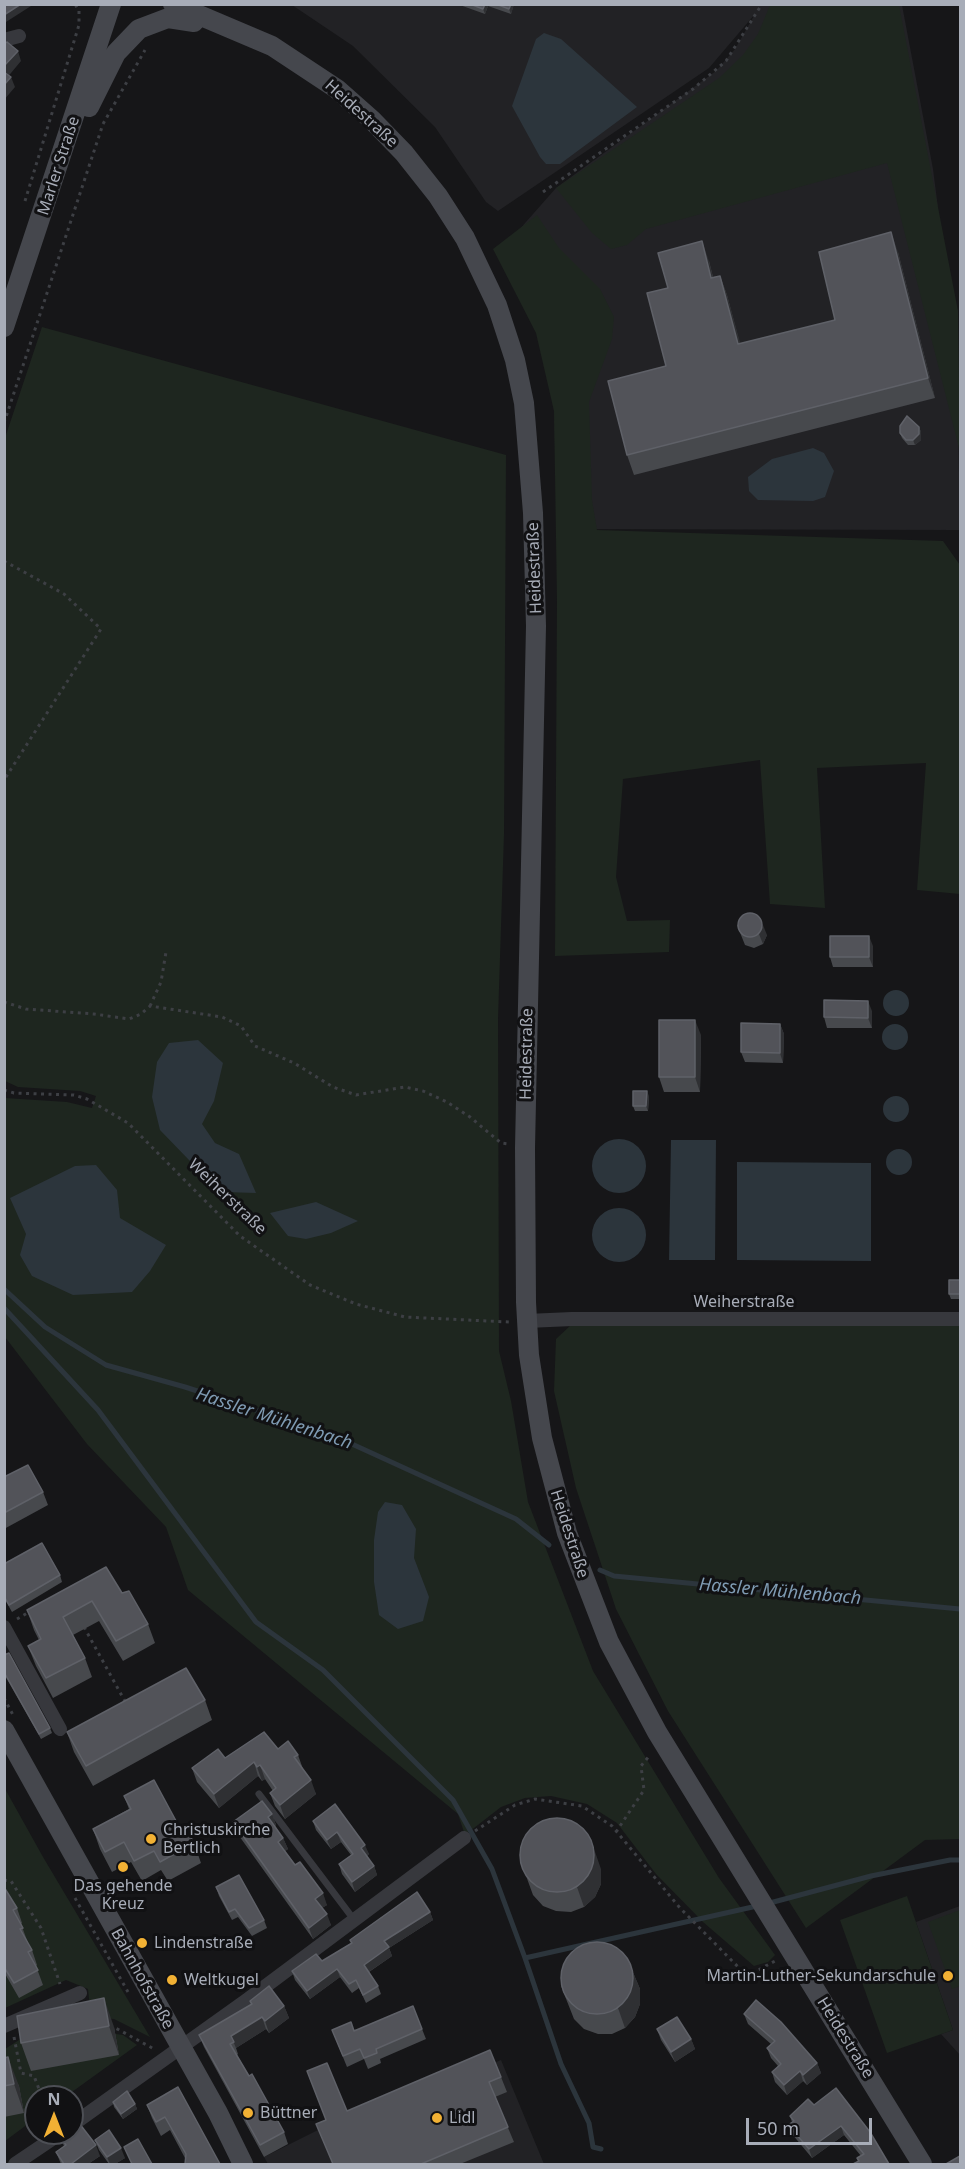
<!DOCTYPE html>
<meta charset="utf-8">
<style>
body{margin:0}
#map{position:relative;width:965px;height:2169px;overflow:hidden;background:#161618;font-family:"Noto Sans",sans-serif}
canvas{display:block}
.frame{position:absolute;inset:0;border:6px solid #a8adb8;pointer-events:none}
.north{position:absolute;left:24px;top:2085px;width:60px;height:60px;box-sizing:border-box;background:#111113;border:2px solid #4d4f55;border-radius:50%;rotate:0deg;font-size:16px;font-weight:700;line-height:24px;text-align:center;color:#a8adb8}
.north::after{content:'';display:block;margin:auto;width:21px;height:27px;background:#f2b134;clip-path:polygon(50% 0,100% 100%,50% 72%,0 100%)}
.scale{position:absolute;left:746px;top:2118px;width:126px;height:27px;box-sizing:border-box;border:3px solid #a8adb8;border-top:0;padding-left:8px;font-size:18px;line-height:21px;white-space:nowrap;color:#a8adb8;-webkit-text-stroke:4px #111113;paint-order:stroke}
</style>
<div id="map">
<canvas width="965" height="2169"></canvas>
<div class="frame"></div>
<div class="north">N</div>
<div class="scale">50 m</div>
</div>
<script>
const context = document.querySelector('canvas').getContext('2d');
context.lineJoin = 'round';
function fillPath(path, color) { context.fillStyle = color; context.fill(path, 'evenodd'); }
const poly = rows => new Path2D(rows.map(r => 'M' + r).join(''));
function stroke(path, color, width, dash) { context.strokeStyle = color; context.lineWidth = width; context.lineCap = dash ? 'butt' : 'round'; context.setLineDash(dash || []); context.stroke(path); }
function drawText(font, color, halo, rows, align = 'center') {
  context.font = font + ' "Noto Sans",sans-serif'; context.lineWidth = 6; context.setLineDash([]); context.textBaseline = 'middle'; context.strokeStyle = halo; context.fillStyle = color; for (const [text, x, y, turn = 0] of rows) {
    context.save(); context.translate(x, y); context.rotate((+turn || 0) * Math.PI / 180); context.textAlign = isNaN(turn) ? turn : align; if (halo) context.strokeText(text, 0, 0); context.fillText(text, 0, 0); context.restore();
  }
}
fillPath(poly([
 [292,5,902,5,933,169,957,357,960,530,563,529,556,486,554,411,540,330,503,248,556,188,716,71,735,49,755,14,709,68,498,211,486,202,435,127,353,46],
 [960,1906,960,2055,941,2034,953,2030,916,1922],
 [501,2060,544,2164,268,2164,264,2157,328,2125,364,2119]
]), '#222225');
fillPath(poly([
 [770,5,899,5,958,311,960,452,887,163,646,229,627,245,611,249,592,233,556,188,719,78,743,55,758,34],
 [537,215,559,248,600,289,614,317,612,339,589,402,592,500,597,530,943,541,960,565,960,894,917,890,926,763,817,768,825,908,770,904,760,760,623,779,616,877,627,921,670,920,669,952,555,956,557,600,554,411,536,333,493,249],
 [42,327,506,455,504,834,498,1019,499,1351,511,1401,528,1502,593,1671,719,1878,775,1955,768,1962,754,1966,703,1922,656,1874,617,1823,587,1804,551,1796,525,1798,501,1807,465,1835,458,1814,188,1590,166,1527,87,1444,5,1337,5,1098,67,1102,92,1108,96,1096,80,1091,18,1087,5,1081,4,441],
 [571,1325,960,1326,960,1839,925,1840,806,1928,668,1711,616,1609,576,1488,554,1391,556,1339],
 [4,1787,43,1857,150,2037,114,2019,91,2018,88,1989,66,1980,5,2008],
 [907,1896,953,2030,887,2053,840,1920],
 [960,1910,960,1986,952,1989,928,1922],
 [75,2004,82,2029,123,2035,137,2045,65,2097,36,2097,36,2118,5,2141,5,2049]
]), '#1e261f');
fillPath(poly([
 [544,33,561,39,637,107,560,164,546,164,540,157,512,106,536,39],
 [813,448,824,453,834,471,825,497,813,501,758,500,749,491,748,477,772,459],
 '883 1003a13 13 0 1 1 26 0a13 13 0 1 1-26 0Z',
 '882 1037a13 13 0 1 1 26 0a13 13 0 1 1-26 0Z',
 [198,1040,223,1063,214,1101,202,1124,215,1143,239,1154,256,1193,225,1192,189,1160,160,1130,152,1097,157,1062,169,1043],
 '883 1109a13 13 0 1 1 26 0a13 13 0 1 1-26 0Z',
 '592 1166a27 27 0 1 1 54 0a27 27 0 1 1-54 0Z',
 [671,1140,716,1140,715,1260,669,1260],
 '886 1162a13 13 0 1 1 26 0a13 13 0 1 1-26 0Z',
 [737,1162,871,1163,871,1261,737,1260],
 [96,1165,117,1190,120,1218,166,1245,150,1271,132,1292,73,1295,32,1276,20,1255,26,1234,10,1198,75,1166],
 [316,1202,358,1221,331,1233,306,1239,288,1236,270,1213],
 '592 1235a27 27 0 1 1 54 0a27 27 0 1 1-54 0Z',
 [385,1502,402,1505,416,1529,414,1558,429,1597,423,1621,398,1629,379,1615,374,1582,374,1540,378,1512]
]), '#2c353c');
stroke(poly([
 [4,1289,45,1327,106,1365,185,1387,330,1434,516,1519,549,1545],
 [4,1308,98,1410,256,1622,323,1670,453,1800,492,1869,525,1958,757,1906],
 [600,1570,614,1576,960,1609],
 [766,1904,871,1876,950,1860,960,1860],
 [525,1958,561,2064,589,2123,593,2147,601,2149]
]), '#2c353c', 5);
stroke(poly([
 [543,192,693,89,726,61,762,4],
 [25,201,79,25,79,11,75,4],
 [4,423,103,124,145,50],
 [4,561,64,594,101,629,4,780],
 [4,1002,26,1009,94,1014,129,1019,141,1014,150,1006,222,1017,241,1026,255,1046,294,1063,333,1087,356,1095,405,1087,423,1091,447,1102,470,1117,501,1143,509,1144],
 [150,1006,161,982,166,952],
 [4,1090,14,1093,74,1095,87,1099,128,1123,240,1236,310,1285,356,1304,405,1317,509,1322],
 [17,1619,29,1612],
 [84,1627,127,1705],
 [4,1698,13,1715],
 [475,1831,515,1805,535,1799,582,1806,612,1826,680,1908,747,1976,777,1960],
 [616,1832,644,1790,641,1766,650,1755],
 [4,1880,11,1881,41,1928,60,1984],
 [75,1898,128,1992],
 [110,2025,154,2049],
 [14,2037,21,2073,34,2076,42,2097]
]), '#3d3f44', 3, [3, 4.5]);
stroke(poly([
 [259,1794,355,1921]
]), '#37383d', 7);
stroke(poly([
 [4,40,19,36],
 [527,1321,572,1319,960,1319],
 [4,1627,60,1729],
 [4,2026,80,1993],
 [72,2125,247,2000,464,1838],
 [15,2164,61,2133]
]), '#37383d', 14);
stroke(poly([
 [173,4,272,46,337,89,372,120,404,153,438,196,465,238,497,305,515,360,524,403,533,513,536,626,525,1148,526,1302,529,1355,542,1438,567,1533,609,1642,657,1732,922,2164],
 [89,107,116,53,139,29,168,18,194,22],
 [4,327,111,4],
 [4,1730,218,2113,243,2164]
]), '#45474d', 20);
fillPath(poly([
 [457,4,514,4,511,14,488,6,485,14],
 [898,252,935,398,634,475,627,455,666,366,668,288,709,261,713,277,720,276,727,295,740,344,835,320],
 [919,427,921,432,921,440,915,445,908,445,902,438,900,433],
 [737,925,767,935,763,944,754,948,745,945],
 [873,946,873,967,833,967,830,957],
 [872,1011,872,1028,827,1028,824,1017],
 [780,1024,784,1034,783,1063,745,1062,741,1052],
 [701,1035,700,1092,664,1092,659,1077],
 [649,1096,648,1111,635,1111,633,1106],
 [960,1280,960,1299,951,1299,949,1294],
 [4,1477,43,1492,48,1505,4,1529],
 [4,1564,60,1575,62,1582,12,1612,4,1598],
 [122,1593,148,1624,155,1643,123,1661,99,1621,73,1635,85,1658,92,1677,53,1698,36,1666,28,1646,39,1640,34,1630,27,1610],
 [4,1655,50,1728,52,1733,41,1739,4,1674],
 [205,1700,212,1720,93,1786,74,1752,67,1732],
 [278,1749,298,1755,303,1769,316,1794,285,1819,275,1806,270,1793,273,1791,265,1779,262,1781,258,1776,219,1808,197,1782,192,1768,225,1758],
 [124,1796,182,1832,194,1843,201,1863,168,1881,161,1870,142,1881,131,1862,112,1872,100,1849,93,1829,129,1809],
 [335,1804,369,1854,367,1856,374,1866,377,1875,355,1892,342,1874,339,1864,351,1855,341,1842,331,1849,316,1830,313,1821],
 [272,1814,276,1825,275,1826,283,1838,288,1849,285,1851,327,1905,322,1908,331,1925,313,1939,237,1833,233,1822],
 [521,1862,601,1869,601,1884,595,1897,584,1907,571,1912,556,1911,543,1906,533,1895],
 [4,1887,17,1908,22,1923,21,1924,28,1943,32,1950,37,1965,36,1966,43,1985,19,1998,4,1972],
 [216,1887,264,1920,267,1928,252,1936,238,1917,232,1920,219,1896],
 [430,1912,433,1920,389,1948,392,1956,369,1972,378,1986,381,1994,366,2003,359,1988,352,1993,340,1977,310,1999,295,1980,292,1971,322,1961,351,1943,350,1940],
 [632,1970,640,1989,640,2004,635,2017,625,2028,612,2034,598,2034,584,2029,574,2019,561,1986],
 [250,2001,284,2006,289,2018,269,2033,266,2029,236,2048,238,2054,237,2055,249,2076,284,2132,288,2144,264,2157,204,2047,199,2035,251,2004],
 [744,2014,817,2063,821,2073,807,2085,803,2081,787,2095,775,2082,772,2072,778,2066,771,2058,767,2048,771,2044,748,2024],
 [17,2016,114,2027,119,2055,31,2071,21,2043],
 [422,2029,426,2039,380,2059,381,2063,368,2069,364,2059,347,2067,332,2030],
 [657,2029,691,2039,695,2049,675,2062,661,2040],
 [4,2058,19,2086,24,2113,4,2117],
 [501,2077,507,2092,495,2097,514,2142,460,2164,333,2164,316,2124,347,2111],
 [178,2087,220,2164,185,2158,170,2130,161,2136,152,2118,147,2105],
 [113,2102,135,2104,137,2109,123,2119,114,2107],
 [814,2105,889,2164,858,2161,857,2158,861,2156,844,2135,812,2158,792,2134,788,2125,792,2122,790,2116],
 [60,2137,100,2156,88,2164,61,2164,56,2152,64,2146],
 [95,2140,125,2158,115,2164,109,2164,99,2150]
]), '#47494d');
fillPath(poly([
 [21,4,30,4,31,6,6,22,4,15],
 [485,4,487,4,488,6,485,14,483,9],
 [511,4,514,4,511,14,509,9],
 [18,51,21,61,6,79,4,76,4,66],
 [11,77,15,87,4,100,4,85],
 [891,232,898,252,935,398,928,378],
 [702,241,709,261,718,298,711,278],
 [720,276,727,295,746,364,738,344],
 [919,427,921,432,921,440,915,445,913,440],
 [763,925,767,935,763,944,759,934],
 [869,936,873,946,873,967,869,957],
 [868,1001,872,1011,872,1028,868,1018],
 [695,1020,701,1035,700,1092,695,1077],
 [780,1024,784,1034,783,1063,780,1053],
 [647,1091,649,1096,648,1111,646,1106],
 [254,1762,258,1776,219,1808,214,1794],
 [260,1765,265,1779,262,1781,257,1767],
 [311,1780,316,1794,285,1819,280,1805],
 [272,1814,276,1825,272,1828,268,1817],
 [337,1832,341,1842,331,1849,327,1840],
 [283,1838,288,1849,283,1853,278,1842],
 [365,1845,369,1854,364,1858,361,1848],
 [594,1849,601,1869,601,1884,595,1897,584,1907,577,1887],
 [374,1866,377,1875,355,1892,352,1882],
 [323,1893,327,1905,319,1910,315,1899],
 [430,1912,433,1920,389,1948,392,1956,367,1973,364,1965,384,1941],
 [327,1914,331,1925,313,1939,309,1928],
 [337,1969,340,1977,310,1999,307,1991],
 [632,1970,640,1989,640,2004,635,2017,625,2028,618,2008],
 [104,1998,114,2027,119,2055,109,2026],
 [284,2006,289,2018,269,2033,265,2021],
 [262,2017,266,2029,236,2048,231,2036],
 [691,2039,695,2049,675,2062,671,2052],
 [8,2057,19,2086,24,2113,14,2084],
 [817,2063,821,2073,807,2085,803,2075],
 [800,2071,803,2081,787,2095,784,2085],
 [135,2104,137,2109,123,2119,121,2114],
 [841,2126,844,2135,812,2158,809,2149],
 [96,2145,100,2156,88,2164,71,2164],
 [121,2148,125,2158,115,2164,110,2164,107,2157]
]), '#2f3033');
const building = poly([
 [4,4,21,4,4,15,4,4],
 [470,4,485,4,483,9,470,4],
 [496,4,511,4,509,9,496,4],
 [7,42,18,51,4,66,4,44,7,42],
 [4,72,11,77,4,85,4,72],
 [891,232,928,378,627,455,608,381,666,366,647,293,668,288,658,253,702,241,711,278,720,276,738,344,835,320,819,252,891,232],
 [907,416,919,427,919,434,913,440,906,440,900,433,900,426,907,416],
 '738 925a12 12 0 1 1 24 0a12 12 0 1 1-24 0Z',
 [830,936,869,936,869,957,830,957,830,936],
 [824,1000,868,1001,868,1018,824,1017,824,1000],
 [659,1020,695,1020,695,1077,659,1077,659,1020],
 [741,1023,780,1024,780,1053,741,1052,741,1023],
 [633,1091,647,1091,646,1106,633,1106,633,1091],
 [949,1280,960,1280,960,1294,949,1294,949,1280],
 [28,1465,43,1492,4,1513,4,1477,28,1465],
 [42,1543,60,1575,9,1605,4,1596,4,1564,42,1543],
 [106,1567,122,1593,129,1591,148,1624,116,1641,92,1601,63,1617,85,1658,46,1678,28,1646,41,1639,27,1610,106,1567],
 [9,1653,50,1728,39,1734,4,1672,4,1655,9,1653],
 [186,1668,205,1700,86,1766,67,1732,186,1668],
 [264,1732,278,1749,288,1741,298,1755,294,1757,311,1780,280,1805,270,1793,276,1788,260,1765,257,1767,254,1762,214,1794,192,1768,218,1749,225,1758,264,1732],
 [154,1780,182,1832,187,1830,194,1843,160,1862,154,1851,134,1861,124,1842,105,1852,93,1829,131,1809,124,1796,154,1780],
 [262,1801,272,1814,268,1817,283,1838,278,1842,295,1865,300,1862,323,1893,315,1899,327,1914,309,1928,233,1822,262,1801],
 [335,1804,365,1845,361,1848,374,1866,352,1882,339,1864,353,1854,337,1832,327,1840,313,1821,335,1804],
 '520 1855a37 37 0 1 1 74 0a37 37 0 1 1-74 0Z',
 [239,1875,264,1920,249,1928,235,1909,229,1912,216,1887,239,1875],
 [4,1887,17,1908,13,1910,23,1928,20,1929,32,1950,28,1952,38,1970,14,1983,4,1967,4,1887],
 [417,1892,430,1912,384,1941,389,1947,364,1965,378,1986,363,1995,356,1980,349,1984,337,1969,307,1991,292,1971,316,1954,322,1961,352,1943,350,1940,417,1892],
 '561 1978a36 36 0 1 1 72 0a36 36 0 1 1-72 0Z',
 [269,1986,284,2006,265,2021,262,2017,231,2036,234,2042,230,2044,249,2076,252,2074,284,2132,260,2145,199,2035,252,2004,250,2001,269,1986],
 [104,1998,109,2026,21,2043,17,2016,104,1998],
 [756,2000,781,2022,817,2063,803,2075,800,2071,784,2085,772,2072,781,2064,767,2048,775,2041,744,2014,756,2000],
 [413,2006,422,2029,376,2049,377,2053,364,2058,360,2049,343,2056,332,2030,351,2022,354,2031,413,2006],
 [677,2017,691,2039,671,2052,657,2029,677,2017],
 [490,2050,501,2077,489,2082,508,2127,421,2164,333,2164,316,2124,326,2120,307,2071,327,2063,347,2111,490,2050],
 [8,2057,14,2084,4,2086,4,2058,8,2057],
 [178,2087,220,2164,185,2164,186,2154,165,2117,156,2122,147,2105,178,2087],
 [836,2088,870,2132,889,2164,853,2164,859,2161,857,2158,864,2154,841,2126,809,2149,788,2125,794,2121,790,2116,808,2099,814,2105,836,2088],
 [127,2091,135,2104,121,2114,113,2102,127,2091],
 [79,2123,96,2145,71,2164,64,2164,56,2152,66,2145,60,2137,66,2133,72,2133,72,2128,79,2123],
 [109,2130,121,2148,107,2157,95,2140,109,2130],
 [138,2139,152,2164,132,2164,124,2147,138,2139],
 [960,2156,960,2164,946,2164,960,2156]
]);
fillPath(building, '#525359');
stroke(building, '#5f6168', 1.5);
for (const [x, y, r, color] of [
 [151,1839,6,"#f2b134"],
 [123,1867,6,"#f2b134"],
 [142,1943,6,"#f2b134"],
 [948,1976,6,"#f2b134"],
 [172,1980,6,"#f2b134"],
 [248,2113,6,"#f2b134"],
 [437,2118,6,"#f2b134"]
]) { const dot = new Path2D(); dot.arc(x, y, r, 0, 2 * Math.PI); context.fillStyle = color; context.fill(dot); stroke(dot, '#111113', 2); }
drawText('16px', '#a8adb8', '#111113', [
 ["Heidestraße",361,114,42],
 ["Marler Straße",59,166,-72],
 ["Heidestraße",535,568,-92],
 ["Heidestraße",527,1054,-89],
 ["Weiherstraße",227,1197,44],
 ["Weiherstraße",744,1302],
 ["Heidestraße",569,1534,72],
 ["Bahnhofstraße",142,1979,61],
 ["Heidestraße",845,2038,58]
]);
drawText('16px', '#a8adb8', '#111113', [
 ["Christuskirche",163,1830],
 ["Bertlich",163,1848],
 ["Das gehende",123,1886,"center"],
 ["Kreuz",123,1904,"center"],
 ["Lindenstraße",154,1943],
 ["Martin-Luther-Sekundarschule",936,1976,"right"],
 ["Weltkugel",184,1980],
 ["Büttner",260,2113],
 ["Lidl",449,2118]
], 'left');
drawText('italic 18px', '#7f9bb3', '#111113', [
 ["Hassler Mühlenbach",274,1419,18],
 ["Hassler Mühlenbach",780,1592,5]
]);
</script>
